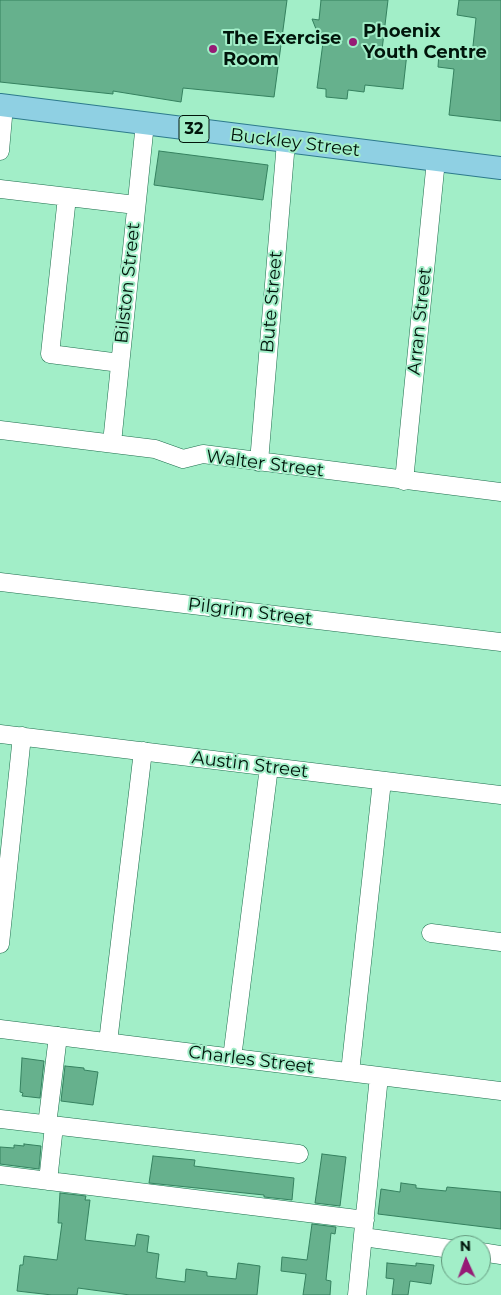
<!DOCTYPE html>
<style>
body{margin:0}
#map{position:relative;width:501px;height:1295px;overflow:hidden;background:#a2eec8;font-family:Montserrat,sans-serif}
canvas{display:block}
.north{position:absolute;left:441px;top:1235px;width:50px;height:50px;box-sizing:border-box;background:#a2eec8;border:1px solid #62977c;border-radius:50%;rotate:358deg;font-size:14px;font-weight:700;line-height:20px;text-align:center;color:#01150b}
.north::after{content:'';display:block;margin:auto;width:18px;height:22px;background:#961b75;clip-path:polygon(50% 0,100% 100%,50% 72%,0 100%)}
</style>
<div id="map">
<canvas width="501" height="1295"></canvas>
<div class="north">N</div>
</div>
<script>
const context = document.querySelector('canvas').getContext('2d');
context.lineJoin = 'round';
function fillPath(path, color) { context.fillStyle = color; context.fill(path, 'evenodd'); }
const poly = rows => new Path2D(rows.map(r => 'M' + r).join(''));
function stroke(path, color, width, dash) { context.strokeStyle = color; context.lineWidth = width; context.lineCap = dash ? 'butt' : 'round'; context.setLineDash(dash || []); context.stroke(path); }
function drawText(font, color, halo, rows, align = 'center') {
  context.font = font + ' Montserrat,sans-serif'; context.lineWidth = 4; context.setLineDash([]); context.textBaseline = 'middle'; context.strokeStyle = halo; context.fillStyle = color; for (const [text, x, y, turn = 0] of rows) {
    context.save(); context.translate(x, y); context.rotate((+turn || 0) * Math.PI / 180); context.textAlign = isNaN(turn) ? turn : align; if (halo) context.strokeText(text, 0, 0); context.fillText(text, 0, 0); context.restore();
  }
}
const building = poly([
 [0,0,287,0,274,97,183,88,181,102,113,91,113,94,0,82,0,0],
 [321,0,388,0,382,50,407,53,403,89,365,85,364,92,348,90,347,99,326,97,326,89,317,88,324,35,318,34,312,19,319,20,321,0],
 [459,0,501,0,501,121,449,115,454,69,438,67,439,52,472,55,476,18,457,15,459,0],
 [159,151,268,165,263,200,154,185,159,151],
 [22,1058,44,1061,40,1098,22,1096,23,1093,20,1092,22,1058],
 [65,1066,84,1068,84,1070,98,1072,93,1105,61,1101,65,1066],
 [24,1144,41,1146,39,1169,0,1164,0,1147,14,1148,14,1145,24,1146,24,1144],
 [322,1154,346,1157,340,1206,315,1203,322,1154],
 [153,1156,195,1160,194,1166,294,1178,292,1200,264,1197,264,1195,149,1183,153,1156],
 [401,1183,416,1185,416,1188,446,1191,447,1187,501,1192,501,1229,378,1214,381,1189,400,1192,401,1183],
 [60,1193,86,1196,85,1200,90,1200,85,1240,135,1246,137,1234,149,1236,147,1252,159,1254,156,1278,185,1282,186,1269,207,1272,207,1276,236,1279,238,1263,260,1266,257,1295,130,1295,78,1288,77,1295,52,1295,17,1291,20,1265,23,1265,24,1256,57,1260,62,1223,58,1223,60,1193],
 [312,1224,336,1227,335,1234,331,1233,326,1280,331,1281,330,1295,303,1295,306,1274,281,1271,282,1257,307,1260,312,1224],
 [387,1263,416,1266,416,1263,434,1265,431,1284,410,1281,408,1295,392,1295,394,1279,386,1278,387,1263]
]);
fillPath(building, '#66b18d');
stroke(building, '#35815f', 1);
const minor = poly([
 [0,151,4,106],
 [0,189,136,205],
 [67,197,50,354,120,363],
 [0,430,155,449,183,459,203,454,501,492],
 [112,443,145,123],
 [259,462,286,142],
 [404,481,436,160],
 [0,582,501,642],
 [0,734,501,795],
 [431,933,501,942],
 [0,944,22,736],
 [0,1029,501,1091],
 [108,1042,143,751],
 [232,1058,269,767],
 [350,1072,382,781],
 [0,1119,299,1154],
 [47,1125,58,1036],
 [0,1175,365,1220],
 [48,1181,54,1126],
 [363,1237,451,1249],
 [481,1252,501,1255],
 [357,1295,379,1076]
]);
const major = poly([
 [0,105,501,168]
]);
stroke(minor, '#1e6e4d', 19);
stroke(major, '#2d7a8c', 24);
stroke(minor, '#fff', 18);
stroke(major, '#8fd0e3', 22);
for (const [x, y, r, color] of [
 [353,42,5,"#961b75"],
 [213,49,5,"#961b75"]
]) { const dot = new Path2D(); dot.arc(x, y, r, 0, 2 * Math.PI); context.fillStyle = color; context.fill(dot); stroke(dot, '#a2eec8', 2); }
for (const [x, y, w] of [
 [194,129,30]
]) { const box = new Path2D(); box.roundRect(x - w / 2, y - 13.5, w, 27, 4); context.fillStyle = '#a2eec8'; context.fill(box); stroke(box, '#01150b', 1); }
drawText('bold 16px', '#01150b', null, [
 ["32",194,129]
]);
drawText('bold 18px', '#01150b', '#a2eec8', [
 ["Phoenix",363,32],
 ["Youth Centre",363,53],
 ["The Exercise",223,39],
 ["Room",223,60]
], 'left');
drawText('18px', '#01150b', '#a2eec8', [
 ["Buckley Street",295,143,7],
 ["Bilston Street",128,283,-84],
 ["Bute Street",272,302,-85],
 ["Arran Street",420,321,-84],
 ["Walter Street",265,464,7],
 ["Pilgrim Street",250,612,7],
 ["Austin Street",250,765,7],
 ["Charles Street",251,1060,7]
]);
</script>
